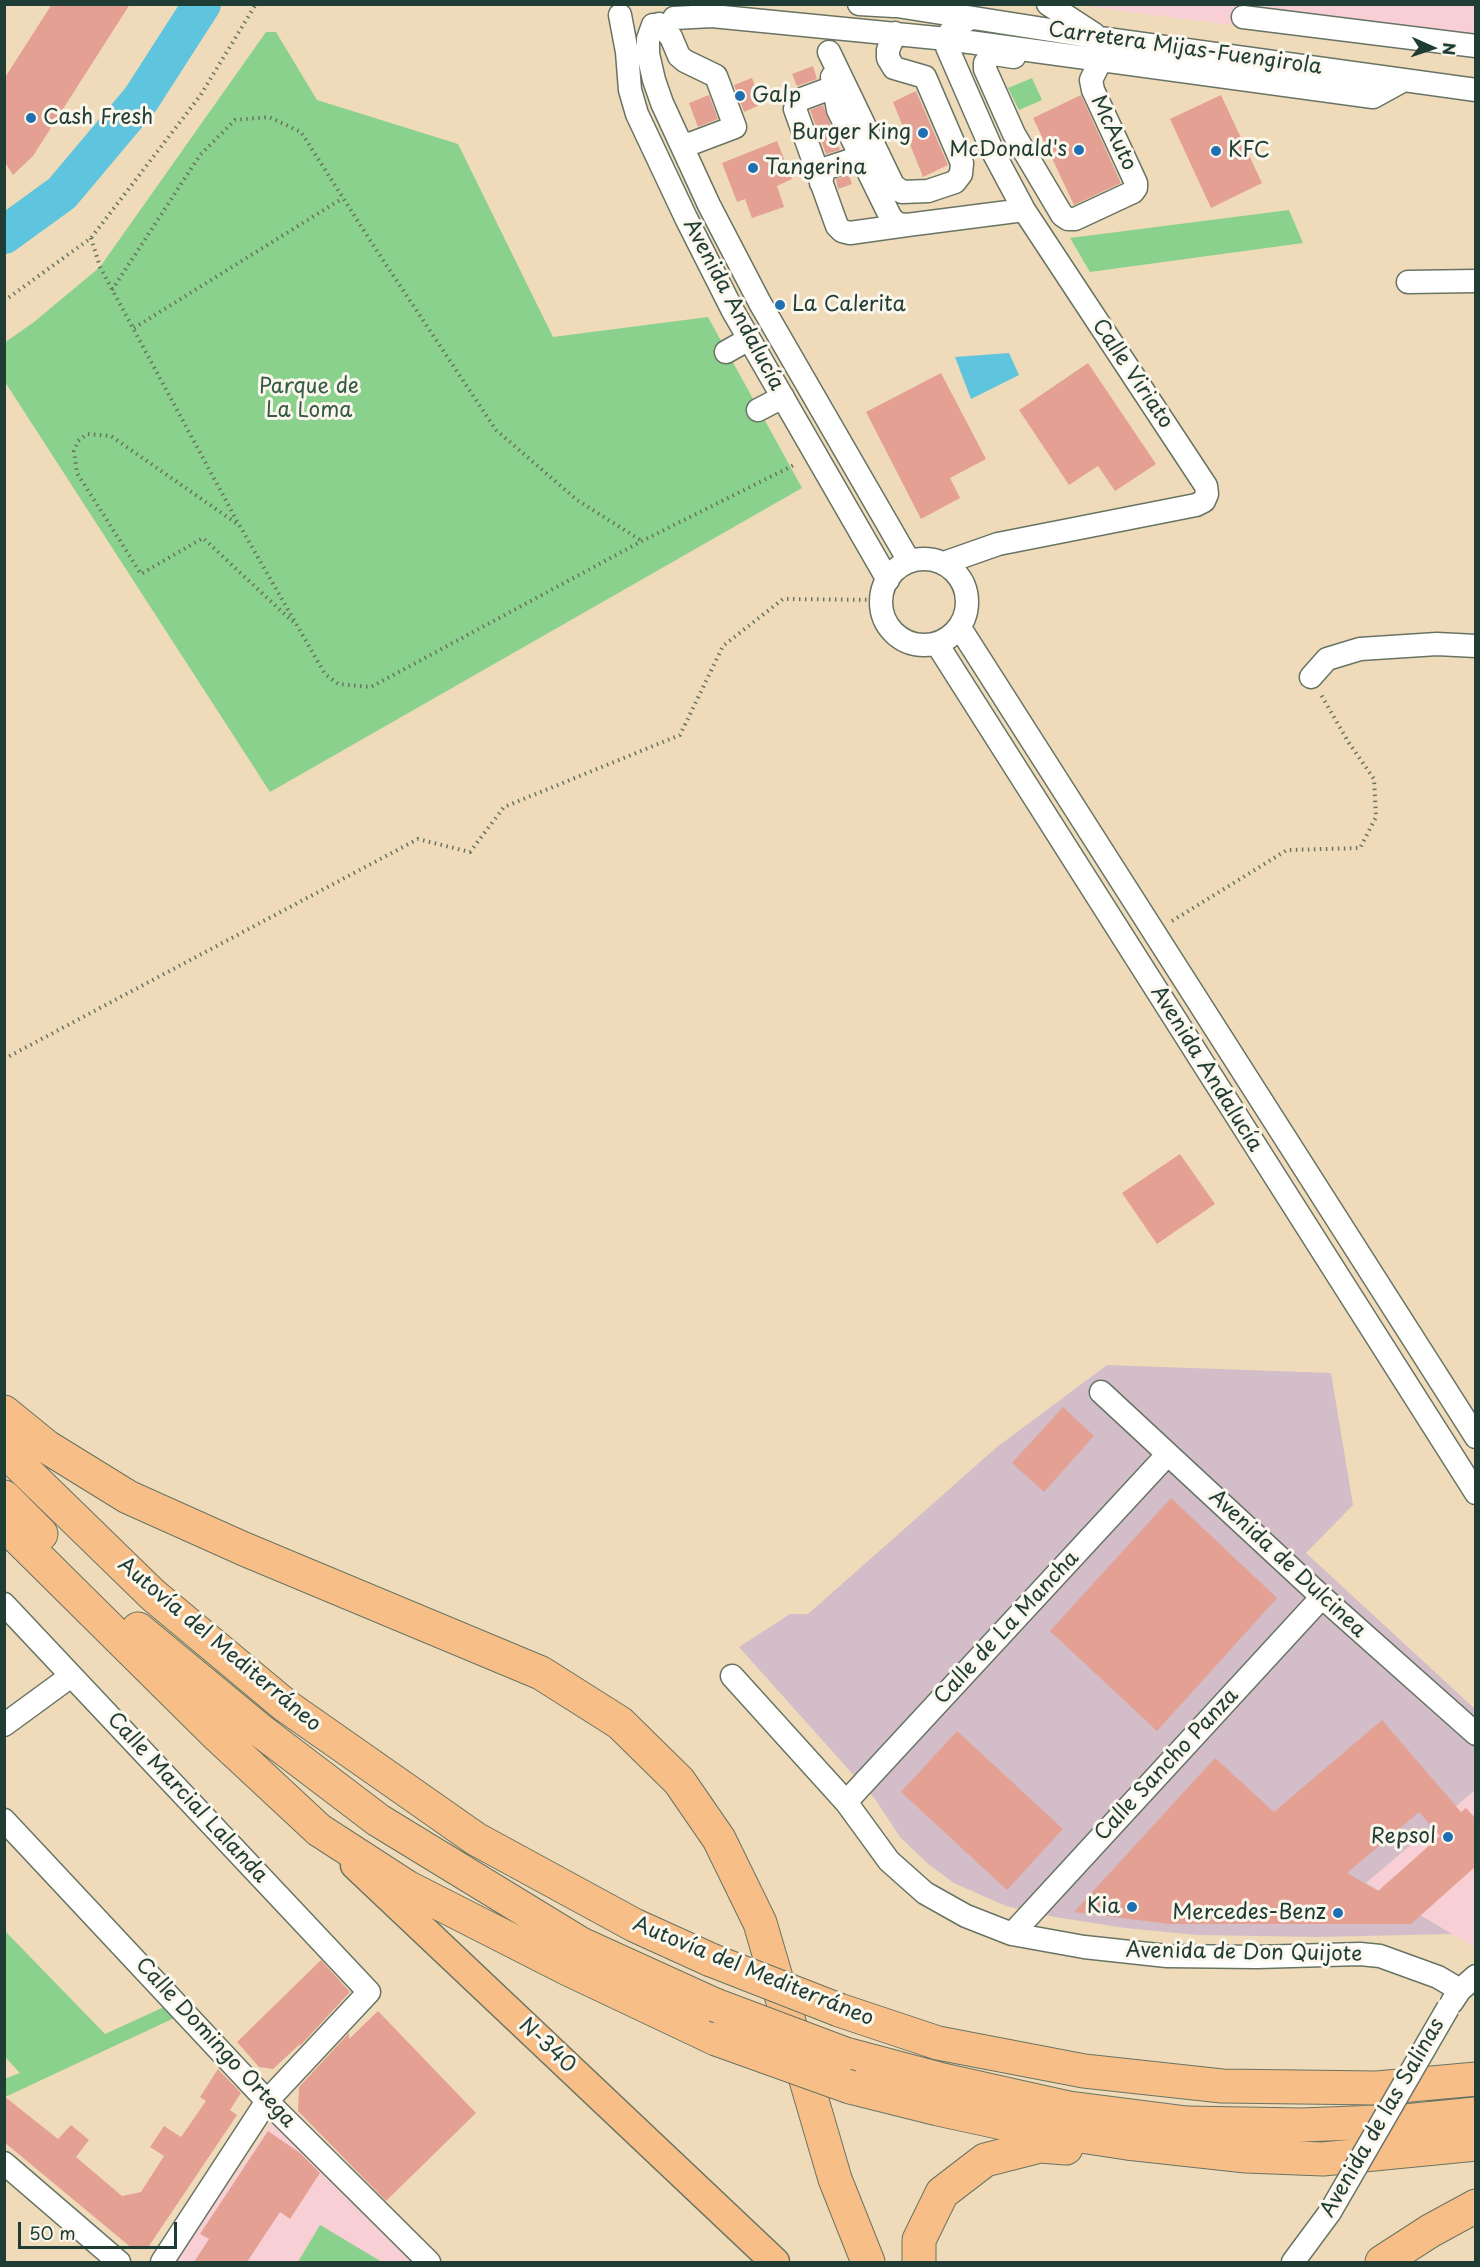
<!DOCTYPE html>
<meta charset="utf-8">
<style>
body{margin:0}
#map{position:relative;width:1480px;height:2267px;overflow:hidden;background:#efdbb9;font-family:"Playpen Sans",sans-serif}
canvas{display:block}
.frame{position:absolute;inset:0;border:6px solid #1f3d34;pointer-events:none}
.north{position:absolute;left:1402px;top:18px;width:60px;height:60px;-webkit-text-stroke:4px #fbf7ec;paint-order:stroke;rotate:93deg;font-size:16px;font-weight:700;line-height:24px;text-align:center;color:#1f3d34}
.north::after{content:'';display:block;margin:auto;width:21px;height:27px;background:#1f3d34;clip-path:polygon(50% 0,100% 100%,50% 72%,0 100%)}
.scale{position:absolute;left:18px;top:2222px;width:159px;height:27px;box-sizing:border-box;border:3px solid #1f3d34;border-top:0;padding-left:8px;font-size:18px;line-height:21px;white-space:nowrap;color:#1f3d34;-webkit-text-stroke:4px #fbf7ec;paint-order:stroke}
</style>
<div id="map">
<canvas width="1480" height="2267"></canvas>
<div class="frame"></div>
<div class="north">N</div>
<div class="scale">50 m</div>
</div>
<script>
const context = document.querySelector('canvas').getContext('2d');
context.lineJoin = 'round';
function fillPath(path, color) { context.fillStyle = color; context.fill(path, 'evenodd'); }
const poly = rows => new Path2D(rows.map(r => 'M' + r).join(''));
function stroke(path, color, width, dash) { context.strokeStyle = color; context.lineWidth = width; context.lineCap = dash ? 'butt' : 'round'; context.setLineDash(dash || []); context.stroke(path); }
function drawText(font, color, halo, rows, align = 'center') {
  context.font = font + ' "Playpen Sans",sans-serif'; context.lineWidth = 6; context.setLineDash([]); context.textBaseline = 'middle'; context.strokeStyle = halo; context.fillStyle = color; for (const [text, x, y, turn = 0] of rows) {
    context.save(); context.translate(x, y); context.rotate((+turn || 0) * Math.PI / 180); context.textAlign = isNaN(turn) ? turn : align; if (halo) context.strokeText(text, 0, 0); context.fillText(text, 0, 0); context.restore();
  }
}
fillPath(poly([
 [1076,5,1475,5,1475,55,1254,28],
 [1475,1790,1475,1948,1365,1883],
 [272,2122,324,2168,415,2262,174,2262]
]), '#f7cfd4');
fillPath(poly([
 [1107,1365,1331,1373,1353,1505,1306,1553,1475,1709,1475,1790,1366,1883,1452,1934,1318,1937,1198,1935,1125,1928,1055,1917,1006,1906,954,1883,928,1864,900,1837,875,1799,739,1647,790,1614,808,1614,997,1447]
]), '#d2bdc8');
fillPath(poly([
 [266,32,276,32,317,100,458,144,553,337,708,317,802,488,270,792,5,382,4,343,34,322,100,267],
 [1032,78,1042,100,1019,110,1008,88],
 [1289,210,1303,243,1090,272,1070,238],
 [5,1931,105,2034,175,2002,185,2013,5,2097,4,2079,20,2073,5,2057],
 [320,2225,382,2262,298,2262]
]), '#89d18c');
fillPath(poly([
 [1009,353,1019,375,971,399,955,357]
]), '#5fc4dd');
stroke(poly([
 [4,235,62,193,141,99,202,4]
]), '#5fc4dd', 38);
fillPath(poly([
 [52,4,130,4,33,156,13,175,4,161,4,79],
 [813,66,817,79,797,86,792,74],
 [752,78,762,104,744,112,734,85],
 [916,91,948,165,923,177,893,102],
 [709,95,718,119,698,127,689,103],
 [1081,95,1121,183,1074,205,1033,118],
 [1221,95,1262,183,1211,208,1170,119],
 [823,105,840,150,826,154,810,110],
 [777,141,792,179,777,186,784,207,752,218,745,199,737,202,722,163],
 [849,175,852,184,838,189,836,179],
 [1088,363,1156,464,1115,491,1098,466,1069,485,1019,410],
 [941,373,986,459,950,478,960,498,921,519,866,412],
 [1180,1154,1215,1204,1157,1244,1122,1193],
 [1063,1407,1094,1436,1044,1492,1012,1463],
 [1171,1498,1277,1598,1157,1731,1050,1631],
 [1382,1720,1461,1812,1466,1808,1476,1819,1476,1866,1411,1924,1169,1924,1074,1912,1215,1758,1274,1812],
 [1419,1812,1440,1836,1378,1891,1347,1873],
 [957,1731,1063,1829,1007,1890,901,1792],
 [321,1960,350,1992,300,2046,300,2044,273,2069,259,2067,237,2042],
 [378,2011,476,2113,386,2201,298,2111,299,2087,349,2033,349,2039],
 [218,2069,241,2093,230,2110,237,2115,147,2249,133,2249,4,2142,4,2096,58,2139,71,2125,89,2140,76,2157,122,2196,141,2192,164,2156,150,2147,164,2126,181,2137,206,2101,200,2097],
 [268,2131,300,2153,320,2173,290,2219,280,2212,247,2262,194,2262,209,2239,200,2234]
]), '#e4a193');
const minor = poly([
 [859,4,894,6],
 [884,4,1101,38,1476,90],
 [1048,4,1094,34],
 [620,15,627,52,630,90,637,114,686,218,733,311,888,580],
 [1243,17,1476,46],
 [674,18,712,16,947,39,1373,97,1404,80],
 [659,24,671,37,679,56,685,61,716,76,735,127,690,144,680,142],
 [653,25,648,39,648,54,654,80,662,103,709,205,760,303,909,561],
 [829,52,893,185,902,192,928,191,955,182,961,174,962,163,925,77,894,68,888,58,888,50,895,33],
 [1014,57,994,54,989,57,985,63,985,69,1014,134,1062,215,1068,219,1075,219,1133,192,1136,188,1136,183,1093,90,1091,80,1097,68],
 [832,77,838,110,891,218,898,224,907,225,1024,210],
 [834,87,799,100,795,109,837,226,842,231,850,233,907,225],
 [821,183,824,169,861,157],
 [1408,282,1476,281],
 [726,352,749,339],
 [758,410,783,397],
 '881 602a43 43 0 1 1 86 0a43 43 0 1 1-86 0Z',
 [944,563,998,544,1196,505,1204,501,1207,494,1206,486,1024,210,992,150,947,47,947,39,950,32,970,18],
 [960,628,1476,1437],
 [937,644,1476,1493],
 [1311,677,1327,659,1360,649,1437,644,1476,646],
 [1101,1392,1322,1597,1476,1734],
 [4,1604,369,1992,267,2101,162,2262],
 [732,1676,846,1802,889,1861,925,1893,966,1916,1012,1934,1084,1947,1167,1956,1257,1957,1360,1954,1380,1956,1438,1977,1460,1990],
 [4,1725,71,1676],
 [846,1802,1168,1454],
 [4,1820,267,2101,429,2262],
 [1012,1934,1322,1597],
 [1452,2002,1460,1990,1476,1976],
 [4,2163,119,2262],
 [1293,2262,1330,2212]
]);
const major = poly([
 [355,1865,775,2262]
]);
const highway = poly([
 [4,1412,47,1447,128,1497,244,1549,541,1673,620,1723,679,1781,719,1839,760,1923,835,2179,868,2262],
 [4,1450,153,1595,286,1706,476,1839,634,1925,711,1960],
 [4,1497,41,1534],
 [4,1524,218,1736,319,1830,407,1887,566,1968,716,2039],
 [138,1629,261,1731,378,1820,581,1944,715,2005],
 [839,2010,938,2043,1084,2071,1222,2086,1377,2088,1476,2079],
 [845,2054,939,2079,1069,2108,1187,2123,1302,2125,1405,2121,1476,2114],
 [850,2087,938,2109,1021,2127,1127,2143,1246,2156,1323,2159,1476,2144],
 [919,2262,919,2240,942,2193,985,2160,1040,2146,1066,2148],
 [1382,2262,1430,2231,1476,2206]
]);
stroke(minor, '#687463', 25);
stroke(major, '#687463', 31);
stroke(highway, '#687463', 35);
stroke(poly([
 [91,238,100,267,237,521,325,674,338,684,371,687,642,541,796,464],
 [112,290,200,155,235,120,269,117,301,132,375,248,496,430,577,500,642,541],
 [4,301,91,238,200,96,256,4],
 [134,328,343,198],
 [236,523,111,436,87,434,78,441,74,451,77,473,141,574,203,538,293,622],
 [1172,921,1287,850,1360,848,1376,817,1374,779,1349,743,1320,693],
 [4,1059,418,839,470,852,504,807,680,735,723,646,783,599,880,600]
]), '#687463', 4, [1.5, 4.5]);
stroke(minor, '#fff', 22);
stroke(major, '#f7be87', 28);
stroke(highway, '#f7be87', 33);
const minorBridge = poly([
 [1330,2212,1448,2008]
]);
const highwayBridge = poly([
 [711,1960,839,2010],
 [715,2005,845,2054],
 [716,2039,850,2087]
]);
stroke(minorBridge, '#687463', 25, []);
stroke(highwayBridge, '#687463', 35, []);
stroke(minorBridge, '#fff', 22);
stroke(highwayBridge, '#f7be87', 33);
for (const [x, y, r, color] of [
 [740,96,6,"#1f6fb2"],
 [31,118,6,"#1f6fb2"],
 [923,133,6,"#1f6fb2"],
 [1079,150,6,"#1f6fb2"],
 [1216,151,6,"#1f6fb2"],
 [753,168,6,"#1f6fb2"],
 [780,305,6,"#1f6fb2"],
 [1448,1837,6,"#1f6fb2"],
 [1132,1907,6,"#1f6fb2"],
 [1338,1913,6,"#1f6fb2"]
]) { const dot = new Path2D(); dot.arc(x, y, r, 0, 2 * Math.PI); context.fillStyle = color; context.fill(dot); stroke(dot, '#fbf7ec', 2); }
drawText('21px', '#1f3d34', '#fbf7ec', [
 ["Carretera Mijas-Fuengirola",1185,49,8],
 ["McAuto",1113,133,65],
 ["Avenida Andalucía",733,305,62],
 ["Calle Viriato",1132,374,56],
 ["Avenida Andalucía",1206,1069,58],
 ["Avenida de Dulcinea",1287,1564,43],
 ["Calle de La Mancha",1007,1628,-47],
 ["Autovía del Mediterráneo",219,1645,40],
 ["Calle Sancho Panza",1167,1765,-47],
 ["Calle Marcial Lalanda",187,1798,47],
 ["Avenida de Don Quijote",1244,1953,1],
 ["Autovía del Mediterráneo",753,1972,22],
 ["Calle Domingo Ortega",215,2043,47],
 ["N-340",547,2046,43],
 ["Avenida de las Salinas",1383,2118,-60]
]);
drawText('21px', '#1f3d34', '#fbf7ec', [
 ["Galp",752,96],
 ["Cash Fresh",43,118],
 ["Burger King",911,133,"right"],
 ["McDonald's",1067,150,"right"],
 ["KFC",1228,151],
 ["Tangerina",765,168],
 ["La Calerita",792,305],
 ["Repsol",1436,1837,"right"],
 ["Kia",1120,1907,"right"],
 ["Mercedes-Benz",1326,1913,"right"]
], 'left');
drawText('21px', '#345b46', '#fbf7ec', [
 ["Parque de",309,387],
 ["La Loma",309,411]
]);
</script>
